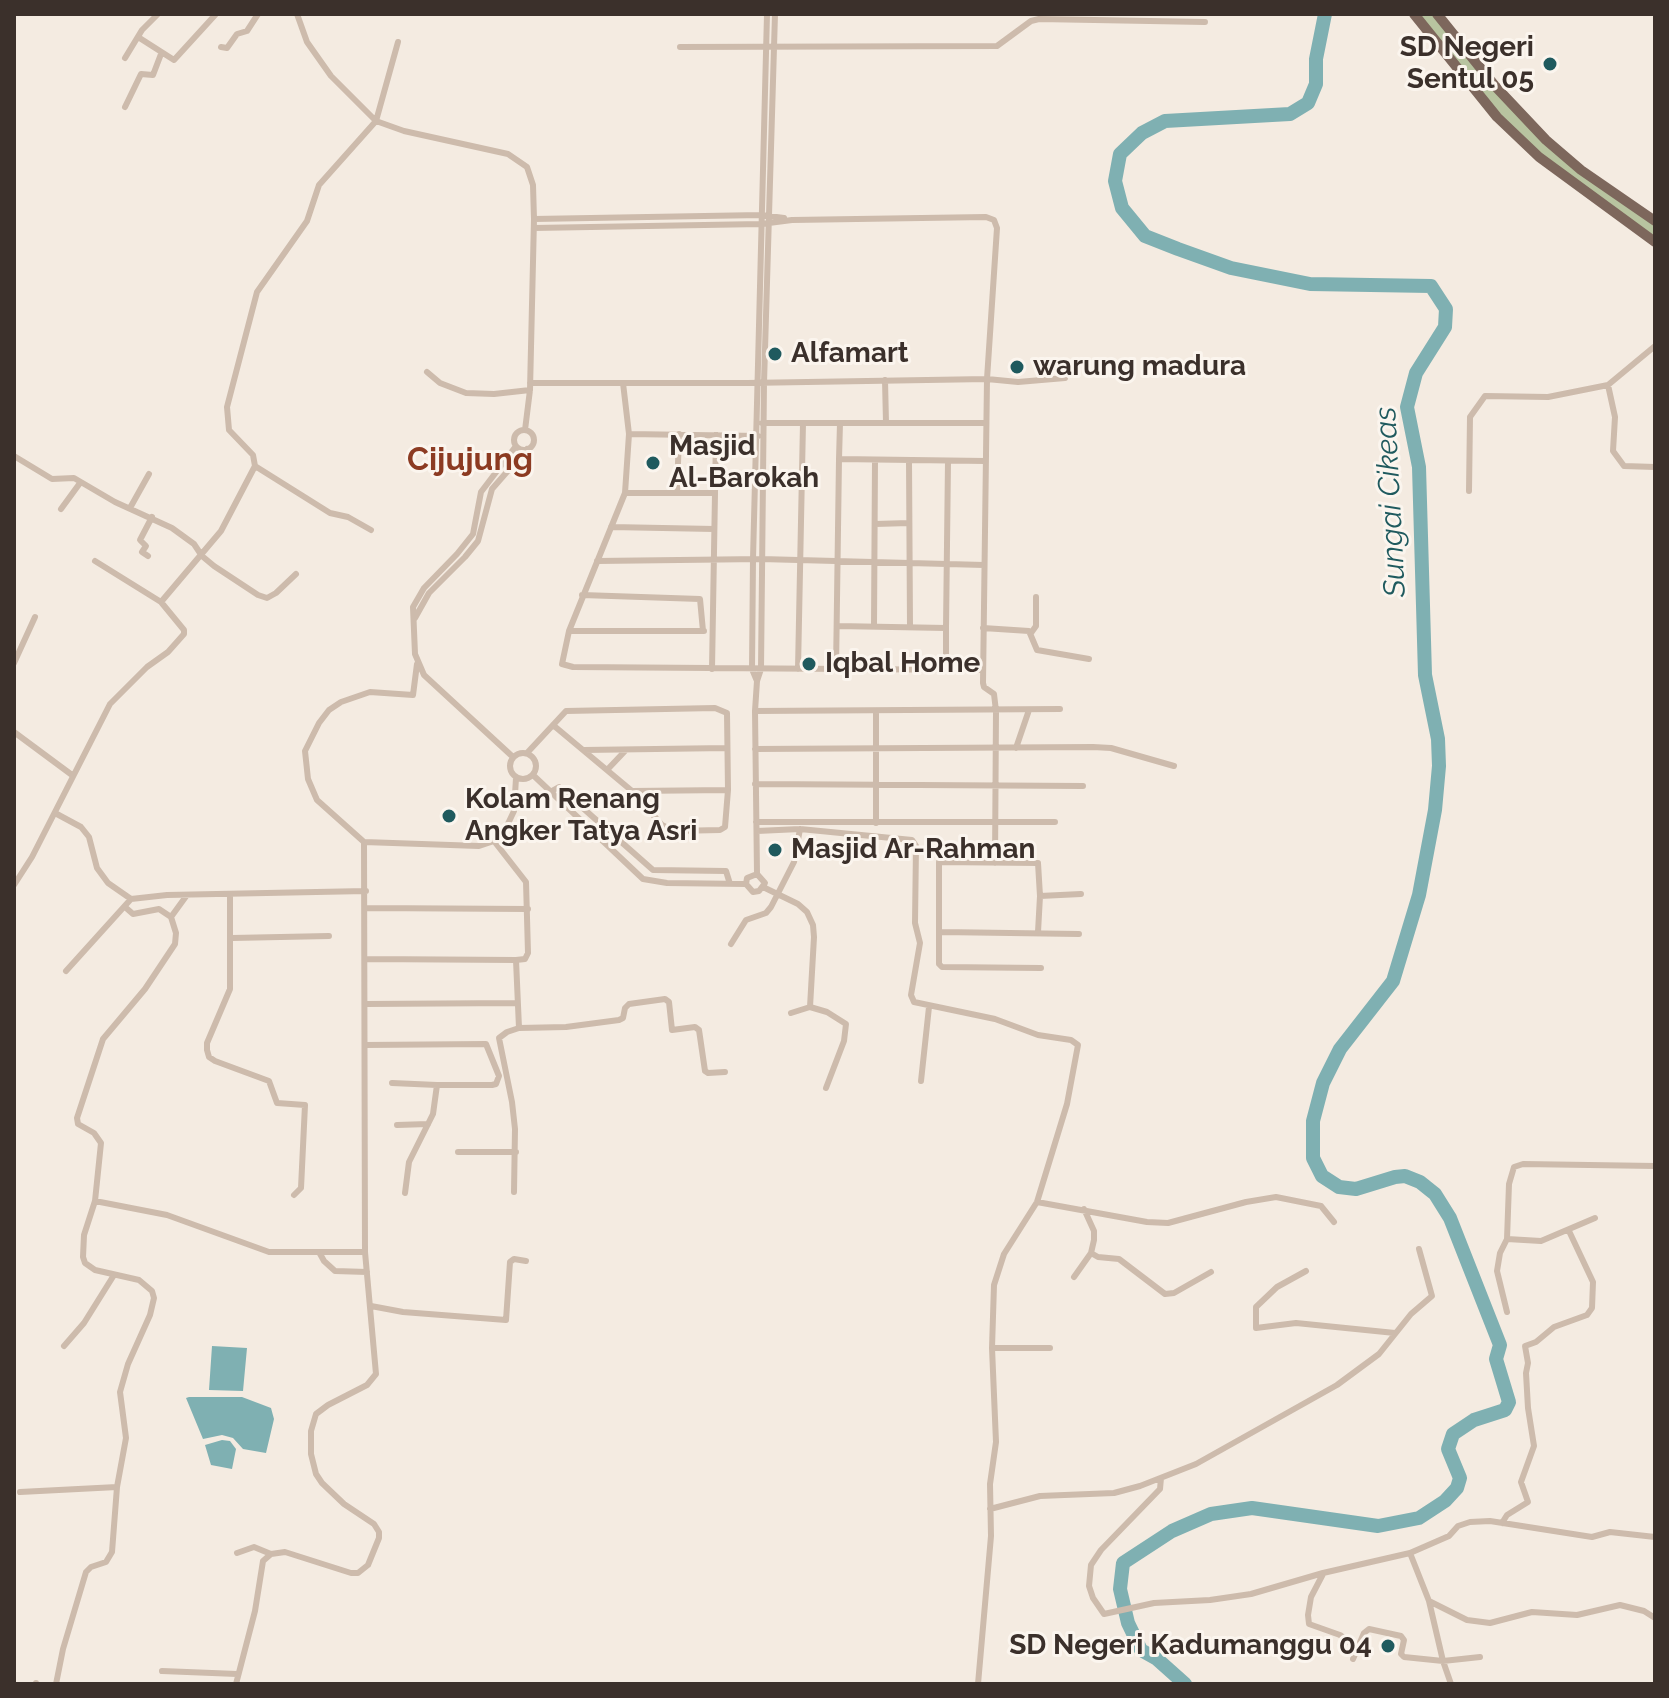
<!DOCTYPE html>
<style>
body{margin:0}
#map{position:relative;width:1669px;height:1698px;overflow:hidden;background:#f4ebe1;font-family:Raleway,sans-serif}
canvas{display:block}
.frame{position:absolute;inset:0;border:16px solid #3b302b;pointer-events:none}
</style>
<div id="map">
<canvas width="1669" height="1698"></canvas>
<div class="frame"></div>
</div>
<script>
const context = document.querySelector('canvas').getContext('2d');
context.lineJoin = 'round';
function fillPath(path, color) { context.fillStyle = color; context.fill(path, 'evenodd'); }
const poly = rows => new Path2D(rows.map(r => 'M' + r).join(''));
function stroke(path, color, width, dash) { context.strokeStyle = color; context.lineWidth = width; context.lineCap = dash ? 'butt' : 'round'; context.setLineDash(dash || []); context.stroke(path); }
function drawText(font, color, halo, rows, align = 'center') {
  context.font = font + ' Raleway,sans-serif'; context.lineWidth = 6; context.setLineDash([]); context.textBaseline = 'middle'; context.strokeStyle = halo; context.fillStyle = color; for (const [text, x, y, turn = 0] of rows) {
    context.save(); context.translate(x, y); context.rotate((+turn || 0) * Math.PI / 180); context.textAlign = isNaN(turn) ? turn : align; if (halo) context.strokeText(text, 0, 0); context.fillText(text, 0, 0); context.restore();
  }
}
fillPath(poly([
 [1414,14,1437,14,1546,140,1655,221,1655,242,1578,188,1497,116]
]), '#b8c4a0');
fillPath(poly([
 [212,1346,247,1348,243,1391,209,1390],
 [189,1397,242,1397,271,1408,274,1419,266,1453,243,1449,233,1438,222,1435,203,1439,186,1398],
 [222,1440,230,1441,236,1449,232,1469,211,1465,205,1445]
]), '#7fb0b2');
stroke(poly([
 [1185,1684,1157,1659,1141,1650,1128,1623,1120,1589,1123,1563,1172,1531,1211,1514,1252,1508,1378,1526,1419,1518,1445,1501,1457,1488,1460,1478,1448,1449,1453,1434,1474,1420,1505,1410,1509,1402,1496,1359,1500,1345,1450,1218,1435,1194,1420,1182,1405,1176,1395,1177,1356,1189,1339,1187,1322,1176,1313,1158,1313,1121,1323,1083,1340,1049,1393,981,1419,895,1435,810,1439,766,1438,739,1425,675,1419,467,1407,407,1416,373,1445,327,1446,309,1431,286,1310,284,1231,268,1178,249,1145,236,1122,208,1115,181,1120,154,1142,133,1165,121,1290,114,1308,103,1316,84,1316,59,1325,14]
]), '#7fb0b2', 14);
stroke(poly([
 [297,14,307,42,331,76,376,121,404,131,508,154,527,167,533,185,534,219,530,390,525,430],
 [138,37,174,60,216,14],
 [221,47,227,48,237,34,247,31,258,14],
 [680,47,997,46,1031,21,1039,19,1205,22],
 [125,58,142,30,158,14],
 [125,107,141,74,153,75,161,54],
 [534,219,761,215,784,218],
 [534,228,761,224,792,220,986,217,994,220,997,228,987,379,983,683,984,687,994,694,996,711,995,863],
 [427,372,440,383,466,393,494,394,530,390],
 [885,380,886,423],
 [530,383,747,383,987,379,1018,382,1065,378],
 [623,383,629,434,625,493,569,631,562,664,573,667,983,670],
 [1608,385,1655,346],
 [762,423,986,423],
 '514 440a10 10 0 1 1 20 0a10 10 0 1 1-20 0Z',
 [629,434,758,436],
 [14,456,52,479,74,478,115,502,172,528,194,544,202,556,214,566,258,595,267,598,276,593,296,574],
 [839,459,840,423],
 [909,460,910,627],
 [255,466,330,513,348,517,371,530],
 [1469,491,1470,417,1485,396,1548,397,1608,385,1615,417,1613,451,1624,466,1655,467],
 [625,493,714,493],
 [677,493,679,434],
 [130,508,149,474],
 [61,509,80,483],
 [875,524,909,523],
 [611,527,714,529],
 [148,556,142,552,146,546,140,540,152,517],
 [95,561,161,602],
 [597,561,761,559,984,565],
 [582,595,700,599,703,631],
 [415,618,429,593,465,557,478,541,492,489,527,449],
 [837,626,946,628,948,461],
 [874,626,875,460],
 [946,628,946,670],
 [983,628,1029,631,1037,650,1089,659],
 [569,631,704,631],
 [1031,633,1036,626,1036,597],
 [14,663,35,617],
 [712,669,716,435],
 [798,669,803,423],
 [836,670,839,459,985,461],
 [757,681,752,669,753,559,767,14],
 [755,711,1060,709],
 [553,725,632,791,728,790],
 [14,732,72,775],
 [1016,748,1029,710],
 [755,749,1093,747,1111,748,1174,766],
 [584,750,727,748],
 '510 766a13 13 0 1 1 26 0a13 13 0 1 1-26 0Z',
 [527,753,566,711,715,708,727,713,728,790,725,827,720,830,674,831,662,825,632,791],
 [513,757,424,675,415,654,413,607,424,588,457,554,473,534,481,492,516,446],
 [607,770,625,751],
 [533,775,643,879,667,883,746,884],
 [755,784,1083,786],
 [550,792,559,787,653,870,726,871,730,884],
 [55,813,81,827,89,837,97,868,108,883,131,899],
 [756,822,1055,822],
 [876,823,876,712],
 [757,831,800,829,912,840,916,846,915,923,920,943,911,995,914,1002,995,1019,1038,1035,1071,1040,1078,1045,1067,1104,1037,1202,1004,1254,994,1285,992,1348,996,1442,990,1484,991,1536,978,1684],
 [494,841,526,882,528,953,525,959,516,960,519,1028,507,1032,499,1038,512,1102,515,1129,514,1192],
 [364,842,317,800,308,779,305,751,319,723,329,710,341,702,370,692,413,695,417,664],
 [757,874,747,878,746,884,753,892,759,891,765,883,757,874,755,711,757,681,761,669,764,383,775,14],
 [14,885,32,857,110,704,147,667,168,652,184,634,184,630,161,602,221,531,255,466,253,455,229,430,227,407,257,292,307,221,319,185,376,121,398,42],
 [763,887,798,904,807,912,813,925,814,937,810,1007,827,1012,846,1024,844,1041,826,1088],
 [230,894,230,989,207,1043,207,1050,209,1057,215,1061,269,1081,277,1103,305,1105,301,1188,294,1195],
 [1040,896,1081,894],
 [125,907,133,914,159,909,171,917,187,895],
 [366,908,528,909],
 [941,932,1079,934],
 [1038,932,1040,896,1038,863,939,862,939,964,942,967,1041,968],
 [232,938,329,936],
 [731,944,746,920,766,913,771,907,794,862,800,829],
 [366,959,516,960],
 [66,971,131,899,167,895,366,891],
 [366,1004,516,1003],
 [791,1013,810,1007],
 [519,1028,566,1027,619,1020,623,1018,625,1008,629,1004,665,999,669,1002,672,1030,695,1027,699,1030,705,1071,708,1073,725,1072],
 [365,1045,486,1044,499,1076,496,1084,492,1085,437,1085,433,1114,409,1162,405,1193],
 [921,1081,929,1007],
 [392,1083,437,1085],
 [397,1125,428,1124],
 [458,1152,516,1152],
 [95,1201,167,1215,269,1252,319,1252,324,1261,335,1271,367,1272],
 [1037,1202,1147,1222,1168,1223,1246,1202,1276,1197,1321,1206,1334,1222],
 [1507,1239,1541,1241,1595,1218],
 [319,1252,365,1252],
 [1091,1253,1098,1257,1119,1259,1165,1294,1174,1293,1211,1272],
 [1306,1271,1277,1287,1256,1307,1256,1328,1296,1323,1395,1333],
 [1074,1277,1091,1253,1094,1240,1094,1231,1084,1209],
 [371,1306,403,1312,506,1320,510,1262,514,1259,526,1261],
 [1507,1312,1497,1271,1500,1253,1507,1239,1509,1184,1514,1167,1523,1164,1655,1166],
 [64,1346,84,1323,114,1275],
 [992,1348,1050,1348],
 [1161,1478,1160,1489,1101,1550,1091,1565,1089,1586,1093,1598,1104,1614,1154,1603,1210,1600,1251,1594,1323,1573,1410,1553,1449,1536,1458,1526,1470,1522,1490,1521,1592,1537,1610,1532,1655,1537],
 [20,1492,117,1487],
 [990,1509,1040,1496,1114,1493,1140,1486,1196,1464,1337,1385,1379,1354,1411,1314,1432,1296,1419,1249],
 [1502,1523,1507,1515,1528,1502,1521,1482,1534,1446,1528,1408,1526,1373,1528,1363,1525,1346,1536,1342,1554,1327,1587,1315,1592,1308,1593,1282,1569,1231],
 [237,1553,254,1547,271,1554],
 [1410,1553,1429,1601,1467,1620,1490,1623,1532,1612,1577,1615,1620,1605,1644,1611,1655,1618],
 [1323,1574,1311,1597,1308,1615,1309,1624,1340,1635,1357,1648],
 [1429,1601,1443,1661,1451,1684],
 [1353,1659,1364,1633,1369,1629,1401,1636,1404,1640,1401,1654,1404,1657,1443,1661,1480,1657],
 [162,1671,237,1674],
 [36,1684,36,1683],
 [56,1684,63,1649,86,1572,91,1567,106,1562,112,1552,117,1487,126,1438,120,1392,128,1364,150,1315,154,1298,152,1291,139,1280,95,1270,85,1263,83,1257,84,1235,95,1201,101,1143,94,1133,78,1124,77,1118,103,1039,145,989,175,944,176,933,171,917],
 [236,1684,255,1611,263,1561,271,1554,285,1552,351,1573,358,1573,368,1565,379,1538,379,1532,374,1524,344,1504,322,1483,316,1474,311,1454,311,1431,316,1414,328,1405,367,1385,376,1374,365,1252,364,842,479,846,494,841,505,830,514,811,516,778]
]), '#cdbbac', 6);
stroke(poly([
 [1414,14,1497,117,1539,157,1655,242],
 [1437,14,1495,86,1546,140,1581,170,1655,221]
]), '#7d675c', 10);
for (const [x, y, r, color] of [
 [1550,64,8,"#1f5a5e"],
 [775,354,8,"#1f5a5e"],
 [1017,367,8,"#1f5a5e"],
 [653,463,8,"#1f5a5e"],
 [809,664,8,"#1f5a5e"],
 [449,816,8,"#1f5a5e"],
 [775,850,8,"#1f5a5e"],
 [1388,1646,8,"#1f5a5e"]
]) { const dot = new Path2D(); dot.arc(x, y, r, 0, 2 * Math.PI); context.fillStyle = color; context.fill(dot); stroke(dot, '#fbf5ee', 3); }
drawText('bold 28px', '#3b302b', '#fbf5ee', [
 ["SD Negeri",1534,48,"right"],
 ["Sentul 05",1534,80,"right"],
 ["Alfamart",791,354],
 ["warung madura",1033,367],
 ["Masjid",669,447],
 ["Al-Barokah",669,479],
 ["Iqbal Home",825,664],
 ["Kolam Renang",465,800],
 ["Angker Tatya Asri",465,832],
 ["Masjid Ar-Rahman",791,850],
 ["SD Negeri Kadumanggu 04",1372,1646,"right"]
], 'left');
drawText('italic 30px', '#1f5a5e', '#fbf5ee', [
 ["Sungai Cikeas",1391,502,-93]
]);
drawText('bold 32px', '#8c3b22', '#fbf5ee', [
 ["Cijujung",470,460]
]);
</script>
